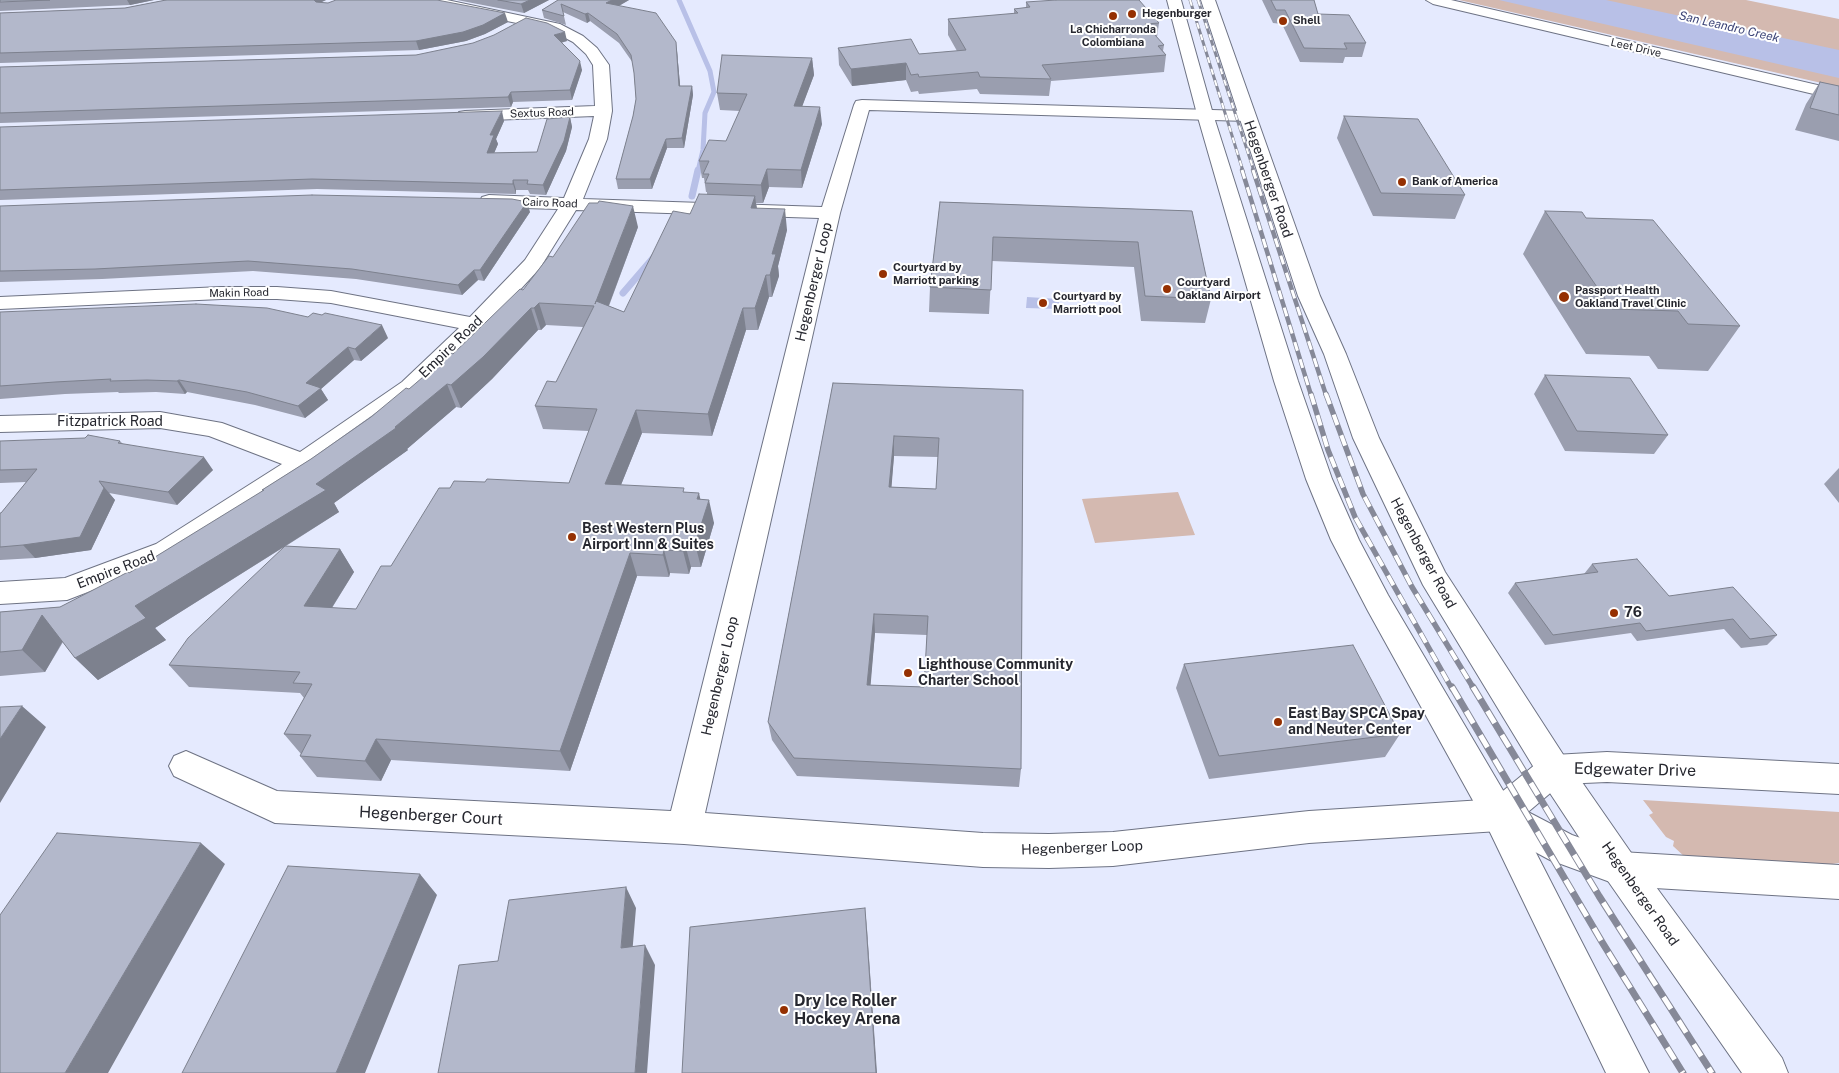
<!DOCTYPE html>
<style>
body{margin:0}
canvas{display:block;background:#e5eafe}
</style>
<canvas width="1839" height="1073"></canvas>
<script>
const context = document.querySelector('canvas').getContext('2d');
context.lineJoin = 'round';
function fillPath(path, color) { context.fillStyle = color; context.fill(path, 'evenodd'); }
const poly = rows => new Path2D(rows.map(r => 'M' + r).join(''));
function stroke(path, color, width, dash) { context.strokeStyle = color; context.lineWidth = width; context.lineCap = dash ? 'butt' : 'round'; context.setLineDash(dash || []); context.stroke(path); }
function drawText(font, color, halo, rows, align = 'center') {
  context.font = font + ' "Public Sans",sans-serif'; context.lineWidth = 4; context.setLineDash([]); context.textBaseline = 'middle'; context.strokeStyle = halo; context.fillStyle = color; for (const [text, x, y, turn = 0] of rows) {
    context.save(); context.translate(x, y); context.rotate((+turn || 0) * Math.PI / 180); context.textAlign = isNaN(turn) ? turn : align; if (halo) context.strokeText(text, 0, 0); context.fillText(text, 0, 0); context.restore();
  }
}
fillPath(poly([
 [1459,0,1746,0,1839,19,1839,87],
 [1178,492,1195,535,1095,543,1082,499],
 [1643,800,1839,812,1839,863,1825,865,1686,858,1673,846,1674,841,1666,837,1649,815,1653,813]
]), '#d4b9b0');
fillPath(poly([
 [1499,0,1606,0,1839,50,1839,78],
 [1027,297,1059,299,1059,309,1026,308]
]), '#b8c0e7');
stroke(poly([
 [679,0,710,71,714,92,705,113,703,150,698,171]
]), '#b8c0e7', 5);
stroke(poly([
 [692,196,698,170],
 [623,293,654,257]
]), '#b8c0e7', 7);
const minor = poly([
 [419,0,447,0,560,24,583,36,597,48,609,65,612,111,607,139,583,199,822,207,854,105,856,101,862,100,1247,111,1253,112,1255,116,1253,120,1247,121,869,110,840,213,705,813,983,833,1049,834,1113,832,1309,811,1499,799,1511,804,1516,815,1511,826,1499,831,1309,843,1113,866,1049,868,983,867,684,844,275,823,174,776,169,766,174,756,186,751,277,791,671,811,819,218,576,210,540,268,483,330,418,392,312,468,176,558,67,600,0,604,0,582,65,578,156,544,282,464,209,436,160,428,0,432,0,416,160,412,222,423,300,452,402,382,459,328,331,303,277,299,221,299,0,309,0,297,221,287,277,287,331,291,470,317,525,260,558,209,489,207,482,205,480,201,482,197,489,195,564,198,589,139,594,116,465,121,459,120,457,116,459,112,465,111,595,106,593,65,586,54,573,42,550,30,426,4,419,0],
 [1426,0,1451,0,1839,90,1839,100,1433,4,1426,0]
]);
const secondary = poly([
 [1607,752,1839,764,1839,794,1607,782,1561,784,1528,812,1572,835,1621,852,1839,865,1839,899,1621,886,1550,860,1487,826,1482,815,1487,804,1542,759,1554,755,1607,752]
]);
const primary = poly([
 [1167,0,1181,0,1213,114,1298,381,1332,479,1359,540,1388,595,1511,804,1649,1073,1606,1073,1487,826,1368,611,1331,540,1306,479,1274,381,1197,114,1167,0],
 [1201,0,1215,0,1320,296,1346,354,1379,438,1445,572,1566,759,1634,857,1782,1058,1788,1073,1742,1073,1608,881,1542,781,1423,585,1353,438,1324,354,1298,296,1201,0]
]);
stroke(minor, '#6e7384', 2);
stroke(secondary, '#6e7384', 2);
stroke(primary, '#6e7384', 2);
fillPath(minor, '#fff');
fillPath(secondary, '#fff');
fillPath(primary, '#fff');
const railFar3 = poly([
 [1190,0,1243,171],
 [1198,0,1254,171]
]);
const railFar2 = poly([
 [1242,170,1311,395],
 [1253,170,1326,395]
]);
const railFar1 = poly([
 [1311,394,1328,450,1355,517,1452,689],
 [1326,394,1363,494,1412,587,1474,689]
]);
const rail = poly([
 [1452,687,1602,942,1683,1073],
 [1473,687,1599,896,1712,1073]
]);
stroke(railFar3, '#868998', 3);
stroke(railFar2, '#868998', 4.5);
stroke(railFar1, '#868998', 5.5);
stroke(rail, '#868998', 7);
stroke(railFar3, '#fff', 2, [6]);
stroke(railFar2, '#fff', 3, [9]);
stroke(railFar1, '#fff', 4, [11]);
stroke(rail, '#fff', 5, [14]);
fillPath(poly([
 [0,0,154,0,130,5,0,11],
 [166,0,326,0,320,3,508,22,485,34,466,41,419,50,0,63,0,13,125,8],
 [457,0,549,0,524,13],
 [558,0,629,0,619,6,677,51,680,86,692,86,693,95,684,148,667,148,652,189,618,189,616,179,633,116,636,99,634,73,633,63,619,43,590,21,587,23,563,12,566,25,544,18,542,10],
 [1262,0,1314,0,1318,14,1366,43,1362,57,1345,57,1343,63,1300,62,1282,24,1273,23],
 [1026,2,1159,23,1157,37,1164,45,1163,51,1166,55,1164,72,1051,81,1049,96,980,94,977,89,919,94,918,91,911,92,906,80,852,86,839,65,838,48,919,54,957,51,948,35,948,19,1014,14,1014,9,1026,8],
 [567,41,561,43,582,70,572,100,513,102,511,107,0,123,0,67,416,55],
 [812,58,814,75,802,106,822,124,802,188,769,187,763,203,756,203,757,208,787,230,778,266,779,276,772,297,769,297,758,330,746,330,712,436,642,433,621,485,685,492,701,500,714,523,701,567,691,567,689,574,670,573,669,577,637,576,570,771,391,760,381,781,317,777,300,756,301,754,284,734,304,698,300,693,189,687,169,665,284,547,155,628,166,640,98,680,75,658,63,642,45,672,0,676,0,612,60,607,129,573,263,491,262,490,311,459,409,389,453,354,523,290,553,257,638,227,609,306,624,312,690,214,707,195,707,192,706,192,704,178,702,178,699,161,726,141,740,111,720,110,717,93],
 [546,325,583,327,556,382,535,406,543,429,589,431,569,483,485,482,450,488,391,566,356,609,332,608,354,572,340,549,286,546,339,512,334,503,408,450,407,449,456,407,461,408,492,379,538,330,541,330],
 [1820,82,1839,86,1839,141,1795,130,1806,104],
 [1344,116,1465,195,1455,219,1373,216,1337,138],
 [570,117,572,127,566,151,546,195,530,194,528,190,516,190,516,194,317,189,0,200,0,127,504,121,496,139,498,144,494,153,537,152],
 [940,202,1192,211,1211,299,1205,323,1141,321,1134,267,992,261,989,314,929,312,930,287],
 [0,206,530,212,484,281,478,280,462,295,356,279,253,271,102,279,0,282],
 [1545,211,1586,218,1740,326,1708,371,1658,369,1649,356,1586,354,1523,254],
 [0,312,388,338,361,361,354,360,321,389,328,400,305,418,255,405,187,392,185,394,156,392,119,393,118,392,65,394,0,399],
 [1545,375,1668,435,1654,454,1565,451,1534,394],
 [833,383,1023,390,1021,769,1019,787,797,776,772,740,768,722],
 [894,456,938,457,936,489,891,487],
 [875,633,927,635,924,687,870,685],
 [0,441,120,441,123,444,213,470,177,505,109,493,115,500,91,550,35,558,0,560,0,513,1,513,26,482,0,483],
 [1839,468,1839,503,1824,484],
 [1592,564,1669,596,1777,635,1767,645,1741,648,1724,629,1637,641,1631,633,1545,645,1508,593,1515,583,1584,574],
 [1184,664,1400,734,1385,757,1209,779,1176,688]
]), '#9a9eaf');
fillPath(poly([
 [127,0,154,0,130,5],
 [314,0,326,0,319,3,317,8],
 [530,0,549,0,524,13,521,4],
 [612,0,629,0,608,12,606,3],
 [505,13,508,22,485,34,466,41,419,50,416,41],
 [588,13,590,21,587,23,585,14],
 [565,32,567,41,556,44,554,35],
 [676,42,677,51,681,95,679,86],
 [812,58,814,75,796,123,794,106],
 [580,61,582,70,572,100,570,90],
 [906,63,906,80,852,86,851,69],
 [692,86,693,95,684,148,682,138],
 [511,92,513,102,511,107,508,97],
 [820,107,822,124,802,188,801,170],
 [502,111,504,121,496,139,498,144,490,163,487,153,490,135],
 [570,117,572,127,566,151,546,195,543,185],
 [666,139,667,148,652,189,650,179],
 [767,169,769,187,763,203,761,185],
 [513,180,516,190,516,194,513,184],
 [755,196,758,218,751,208],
 [527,202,530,212,484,281,480,270],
 [633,206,638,227,601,326,595,304],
 [785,209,787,230,778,266,779,276,772,297,770,275,772,254],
 [474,270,478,280,462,295,458,285],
 [766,275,769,297,758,330,755,308],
 [539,303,546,325,541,330,534,308],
 [531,308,538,330,492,379,461,408,451,385],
 [743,308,746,330,712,436,708,414],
 [382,325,388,338,361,361,355,349],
 [348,347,354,360,321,389,328,400,305,418,298,406,306,383],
 [179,380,187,392,185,394,177,381],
 [447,384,456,407,407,449,408,450,334,503,339,512,155,628,166,640,98,680,75,658,135,606,316,484,395,427],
 [636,410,642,433,612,507,605,484],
 [894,436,894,456,890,506,889,487],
 [204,457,213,470,177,505,168,492],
 [99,481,115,500,91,550,35,558,23,545],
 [699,493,704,515,709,500,714,523,701,567,695,544,697,499],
 [685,544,691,567,689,574,683,551],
 [340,549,354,572,319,628,304,606],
 [664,550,670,573,669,577,663,555],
 [630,553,637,576,570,771,560,751],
 [874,614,875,633,869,704,867,685],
 [42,615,65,637,45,672,22,650],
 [22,706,46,727,0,803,0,739],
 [376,739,391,760,381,781,365,761],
 [201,843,225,864,108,1073,65,1073],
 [420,874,437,895,365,1073,336,1073],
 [626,887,636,908,631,967,621,948],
 [865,908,867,929,877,1073,876,1073],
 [645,945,655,965,647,1073,635,1073]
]), '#7d818e');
const building = poly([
 [0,0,50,0,0,2,0,0],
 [166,0,314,0,316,2,328,3,336,0,437,0,505,13,483,25,463,32,416,41,0,53,0,13,125,8,166,0],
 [498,0,530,0,521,4,498,0],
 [558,0,612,0,606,3,656,13,676,42,679,86,692,86,682,138,666,139,650,179,616,179,633,116,636,99,634,73,631,55,617,34,588,13,585,14,561,4,564,16,542,10,558,0],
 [1056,0,1139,0,1159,23,1145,24,1164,45,1158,46,1166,55,1042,65,1051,79,980,77,978,72,919,77,918,74,911,75,906,63,851,69,838,48,911,39,919,54,966,50,948,19,1018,13,1014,9,1030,7,1026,2,1056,0],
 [1271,0,1314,0,1318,14,1349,15,1366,43,1344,43,1347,49,1304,48,1285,10,1276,10,1271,0],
 [526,18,547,23,565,32,554,35,580,61,570,90,511,92,508,97,0,113,0,67,416,55,473,43,494,35,526,18],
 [722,55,812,58,794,106,820,107,801,170,767,169,761,185,705,183,709,174,703,174,709,161,699,161,709,140,726,141,747,94,717,93,722,55],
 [1820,82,1839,86,1839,115,1810,108,1820,82],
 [502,111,490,135,494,135,487,153,537,152,547,119,570,117,564,141,543,185,527,184,528,180,513,180,513,184,312,179,0,190,0,127,502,111],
 [1344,116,1418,119,1465,195,1381,193,1344,116],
 [699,194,755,196,751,208,785,209,772,254,776,254,770,275,766,275,755,308,743,308,708,414,636,410,605,484,684,488,683,492,699,493,697,499,709,500,695,544,685,544,683,551,664,550,663,555,630,553,560,751,376,739,365,761,300,756,311,735,284,734,312,684,293,683,300,672,169,665,188,638,285,546,340,549,304,606,356,609,381,566,391,566,439,488,450,488,454,481,485,482,487,479,569,483,597,409,535,406,547,381,556,382,594,306,539,303,534,308,531,308,483,357,451,385,447,384,395,427,396,428,316,484,326,490,135,606,146,618,75,658,42,615,22,650,0,652,0,612,60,607,128,572,129,573,264,490,262,490,311,459,371,417,406,388,409,389,451,353,453,354,520,289,523,290,549,256,553,257,589,203,598,203,599,201,633,206,595,304,596,301,624,312,673,211,690,214,699,194],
 [312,195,512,199,527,202,480,270,474,270,458,285,352,269,248,261,95,269,0,271,0,206,312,195],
 [940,202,1192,211,1211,299,1145,296,1138,242,993,237,991,290,930,287,940,202],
 [1545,211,1582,212,1586,218,1653,220,1740,326,1688,324,1678,311,1612,309,1545,211],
 [196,304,267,308,308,317,313,313,322,315,325,313,382,325,355,349,348,347,306,383,321,388,298,406,247,392,179,380,177,381,147,380,110,381,111,379,55,382,0,386,0,312,196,304],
 [1545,375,1630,378,1668,435,1577,431,1545,375],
 [833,383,1023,390,1021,769,794,758,768,722,833,383],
 [894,436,939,438,936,489,889,487,894,436],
 [874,614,928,616,924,687,867,685,874,614],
 [88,435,120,441,118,443,204,457,168,492,99,481,104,488,80,537,23,545,0,547,0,513,1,513,37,469,0,470,0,441,85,438,88,435],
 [1637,559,1669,596,1733,587,1777,635,1750,639,1733,619,1646,631,1640,623,1553,635,1515,583,1598,572,1592,564,1637,559],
 [1353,645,1400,734,1219,756,1184,664,1353,645],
 [22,706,0,739,0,707,22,706],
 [57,833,201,843,65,1073,0,1073,0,915,57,833],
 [288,866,420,874,336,1073,182,1073,288,866],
 [626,887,621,948,645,945,635,1073,438,1073,459,965,498,961,509,900,626,887],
 [865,908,876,1073,682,1073,690,927,865,908]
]);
fillPath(building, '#b3b8cb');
stroke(building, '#7d818e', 1);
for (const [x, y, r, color] of [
 [1132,14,5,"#953002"],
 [1113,16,5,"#953002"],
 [1283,21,5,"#953002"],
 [1402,182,5,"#953002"],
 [883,274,5,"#953002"],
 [1167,289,5,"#953002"],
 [1564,297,6,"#953002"],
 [1043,303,5,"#953002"],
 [572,537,5,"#953002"],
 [1614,613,5,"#953002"],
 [908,673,5,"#953002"],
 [1278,722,5,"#953002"],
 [784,1010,5,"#953002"]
]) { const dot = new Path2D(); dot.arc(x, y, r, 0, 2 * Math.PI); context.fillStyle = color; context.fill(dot); stroke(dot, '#fff', 2); }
drawText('bold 11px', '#26272f', '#fff', [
 ["Hegenburger",1142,14],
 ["Shell",1293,21],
 ["La Chicharronda",1113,30,"center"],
 ["Colombiana",1113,43,"center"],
 ["Bank of America",1412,182],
 ["Courtyard by",893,268],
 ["Marriott parking",893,281],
 ["Courtyard",1177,283],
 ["Oakland Airport",1177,296],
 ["Passport Health",1575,291],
 ["Oakland Travel Clinic",1575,304],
 ["Courtyard by",1053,297],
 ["Marriott pool",1053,310]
], 'left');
drawText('11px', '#26272f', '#fff', [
 ["Leet Drive",1636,48,13],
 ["Sextus Road",542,113,-2],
 ["Cairo Road",550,203,2],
 ["Makin Road",239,293,-1]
]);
drawText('italic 12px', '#3d4578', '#fff', [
 ["San Leandro Creek",1729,27,13]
]);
drawText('14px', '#26272f', '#fff', [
 ["Hegenberger Road",1268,179,71],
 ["Hegenberger Loop",814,282,-77],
 ["Empire Road",451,347,-44],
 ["Fitzpatrick Road",110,422],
 ["Hegenberger Road",1423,553,62],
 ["Empire Road",116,570,-21],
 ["Hegenberger Loop",720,676,-77],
 ["Hegenberger Loop",1082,848,-2],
 ["Hegenberger Road",1640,894,55]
]);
drawText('bold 14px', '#26272f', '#fff', [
 ["Best Western Plus",582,529],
 ["Airport Inn & Suites",582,545],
 ["76",1624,613],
 ["Lighthouse Community",918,665],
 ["Charter School",918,681],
 ["East Bay SPCA Spay",1288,714],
 ["and Neuter Center",1288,730]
], 'left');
drawText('16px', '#26272f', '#fff', [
 ["Edgewater Drive",1635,770,1],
 ["Hegenberger Court",431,816,3]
]);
drawText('bold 16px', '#26272f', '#fff', [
 ["Dry Ice Roller",794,1001],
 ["Hockey Arena",794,1019]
], 'left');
</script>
